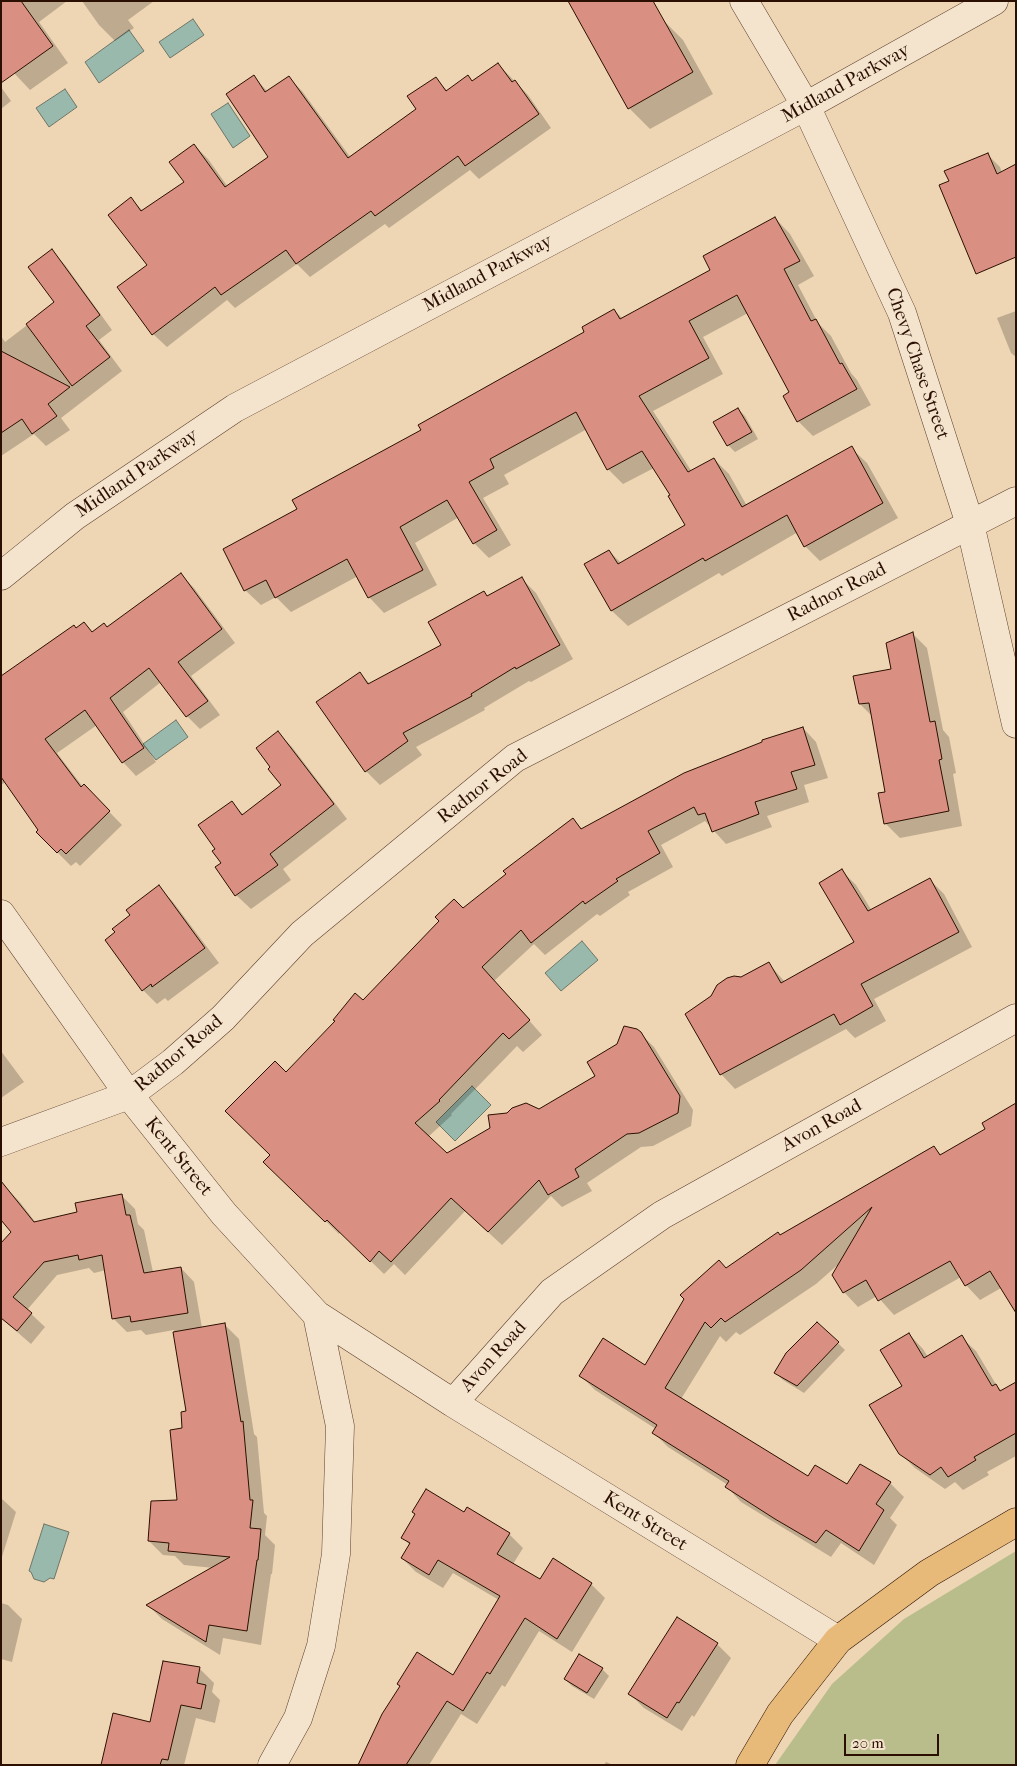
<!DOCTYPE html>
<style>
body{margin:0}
#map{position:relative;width:1017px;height:1766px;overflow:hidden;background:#eed5b3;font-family:"IM FELL French Canon",serif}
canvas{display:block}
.frame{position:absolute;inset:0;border:2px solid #2b0f00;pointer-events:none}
.scale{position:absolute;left:844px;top:1734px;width:95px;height:22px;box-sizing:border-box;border:2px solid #2b0f00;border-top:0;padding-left:6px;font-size:15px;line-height:18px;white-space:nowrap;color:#2b0f00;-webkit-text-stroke:4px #f4e4ce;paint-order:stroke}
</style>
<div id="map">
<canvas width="1017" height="1766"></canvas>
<div class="frame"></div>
<div class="scale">20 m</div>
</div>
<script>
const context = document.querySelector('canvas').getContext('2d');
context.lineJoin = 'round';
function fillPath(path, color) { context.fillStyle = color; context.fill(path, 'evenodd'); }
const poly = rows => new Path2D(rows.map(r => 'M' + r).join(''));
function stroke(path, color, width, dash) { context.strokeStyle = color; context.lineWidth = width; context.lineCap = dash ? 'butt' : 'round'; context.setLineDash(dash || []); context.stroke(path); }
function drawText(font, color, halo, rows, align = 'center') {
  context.font = font + ' "IM FELL French Canon",serif'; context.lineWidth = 4; context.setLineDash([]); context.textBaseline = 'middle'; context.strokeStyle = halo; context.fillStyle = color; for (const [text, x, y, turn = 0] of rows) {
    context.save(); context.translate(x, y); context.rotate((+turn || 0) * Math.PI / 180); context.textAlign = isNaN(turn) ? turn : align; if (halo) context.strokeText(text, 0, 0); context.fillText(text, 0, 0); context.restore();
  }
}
fillPath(poly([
 [1016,1551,1016,1765,775,1765,832,1684,904,1619]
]), '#b9bd8c');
const water = poly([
 [193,19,204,35,170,58,159,42,193,19],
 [129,30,144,51,99,83,85,62,129,30],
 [65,89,77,107,49,127,36,108,65,89],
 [228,103,250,136,233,148,211,114,228,103],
 [176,720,188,737,156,760,143,744,176,720],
 [582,941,598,960,561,991,545,973,582,941],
 [472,1086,491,1105,455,1141,436,1122,472,1086],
 [44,1524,69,1532,54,1579,50,1578,44,1582,34,1579,31,1572,29,1571,44,1524]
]);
fillPath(water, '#99b9ac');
stroke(water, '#6d7567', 1);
fillPath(poly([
 [1,1,67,1,39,22,68,63,30,90,14,73],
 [82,1,154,1,128,20,134,28,115,41,99,25],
 [662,19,683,40,713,94,650,129,629,108],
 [498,64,528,95,551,128,479,179,470,170,389,228,385,224,310,277,297,264,235,308,227,300,167,347,153,334,149,265,131,199,143,211,185,182,194,145,208,159,228,187,270,157,254,77,268,92,289,78,302,91,351,158,418,109,435,79,448,91,473,82],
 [1,87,11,101,1,109],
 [987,154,1000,167,1016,215,951,182],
 [775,218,790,234,814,276,798,285,818,323,831,336,851,373,857,380,871,405,813,436,798,421,791,393,748,313,703,337,723,374,653,411,692,472,714,459,729,474,747,506,851,448,867,463,898,518,820,561,805,546,798,532,722,576,719,573,628,626,612,611,586,565,609,551,621,563,686,525,672,495,654,468,623,484,608,469,587,429,504,475,509,484,483,498,511,545,489,558,474,543,459,517,415,543,437,585,384,613,369,597,358,576,291,612,276,597,261,605,245,590,299,510,423,430,586,332,614,310,623,319,712,270],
 [52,251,65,265,112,330,99,340,122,371,61,418,70,430,46,446,34,434,1,456,1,336,5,342,56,303],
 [1016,311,1016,357,1011,353,997,318],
 [738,409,745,416,758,439,735,452,728,445,715,422],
 [181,575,194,588,235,643,191,676,220,715,200,729,187,716,161,682,123,712,156,762,136,776,123,762,97,725,57,753,83,787,84,786,122,825,80,866,76,862,71,866,37,832,39,830,6,782,1,785,1,691,84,624,93,633,108,628],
 [522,579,536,593,573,659,531,682,529,681,484,708,485,710,416,747,422,755,380,785,366,771,360,673,370,684,443,646,484,593,488,597],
 [913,634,927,648,943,730,949,737,956,773,953,774,962,826,900,838,885,823,887,793,873,717,860,704,893,670],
 [803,728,816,742,828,778,804,785,809,802,767,816,772,827,726,844,705,821,661,845,673,867,628,892,630,895,600,916,597,914,545,955,534,944,494,981,542,1035,523,1052,517,1046,451,1114,452,1115,428,1137,447,1155,539,1111,597,1076,640,1033,654,1047,693,1110,691,1126,653,1146,641,1147,587,1183,592,1191,562,1207,551,1196,502,1245,465,1211,405,1275,394,1264,384,1274,341,1232,339,1234,278,1175,272,1155,286,1073,463,910,573,819,583,830],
 [278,733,292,747,347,819,283,869,291,880,251,909,236,895,217,849,231,803,244,815,282,786,272,767],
 [842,871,856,885,872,911,930,880,944,894,972,947,874,999,886,1021,855,1038,846,1029,735,1089,721,1074,742,978,769,964,785,982,855,942],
 [159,887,173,902,219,963,168,1001,165,998,157,1004,143,990,116,933],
 [1,1051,24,1082,1,1098],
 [1016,1105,1001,1288,980,1300,966,1285,961,1277,894,1315,877,1296,858,1307,844,1292,841,1262,816,1284,740,1335,736,1332,726,1342,720,1336,681,1399,808,1478,848,1486,890,1483,904,1497,890,1518,897,1525,874,1565,841,1543,831,1557,741,1502,727,1487,728,1485,668,1447,654,1433,656,1429,595,1390,581,1376,645,1366,726,1269,780,1236,934,1147,942,1156,987,1130],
 [5,1187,19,1201,36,1223,78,1213,121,1195,135,1209,138,1224,144,1230,153,1272,181,1268,194,1282,202,1328,224,1324,239,1339,254,1434,257,1437,264,1513,267,1516,265,1535,275,1545,272,1574,271,1574,261,1645,223,1638,220,1655,162,1619,148,1605,214,1568,184,1565,175,1556,163,1555,149,1541,178,1502,184,1430,187,1412,174,1330,146,1335,141,1330,127,1332,113,1318,106,1270,94,1273,89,1268,57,1275,27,1310,45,1327,31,1344,1,1318,12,1232],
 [817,1323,845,1350,804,1393,783,1380,776,1373],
 [909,1334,923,1349,928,1357,961,1337,976,1351,997,1386,1002,1391,1016,1383,1016,1456,987,1472,989,1475,963,1490,955,1482,945,1489,915,1468,900,1453],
 [1,1498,16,1512,1,1560],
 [465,1513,509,1534,523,1548,513,1564,541,1581,553,1560,591,1584,605,1598,572,1652,539,1631,505,1687,502,1685,477,1724,461,1714,429,1765,363,1765,453,1676,499,1600,453,1573,443,1588,416,1572,402,1558,410,1545,403,1538],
 [1,1603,8,1605,22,1619,12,1662,1,1659],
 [717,1644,731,1658,694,1717,692,1715,682,1731,644,1708,630,1694],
 [200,1669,214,1683,212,1692,220,1700,215,1723,196,1718,184,1765,102,1765,151,1724],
 [602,1669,609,1676,594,1699,572,1686,565,1679],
 [606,1762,613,1765,604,1765]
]), '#0003');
const building = poly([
 [1,1,21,1,53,46,1,83,1,1],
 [568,1,653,1,693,72,628,109,568,1],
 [498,63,512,82,515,80,539,114,465,166,458,156,375,216,371,211,296,264,286,250,221,295,215,287,152,335,117,287,147,265,108,215,131,197,141,211,184,182,169,162,194,144,225,187,268,157,226,94,254,75,265,92,289,76,348,158,416,109,407,96,436,77,446,91,468,75,472,81,498,63],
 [988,153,997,174,1016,164,1016,257,976,274,939,185,949,181,944,171,988,153],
 [775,217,800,261,784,269,811,321,816,319,840,364,842,363,857,389,797,422,783,396,789,392,737,295,689,321,709,358,639,396,688,472,714,458,742,507,852,446,883,503,804,547,787,515,705,561,703,558,611,611,584,564,609,550,618,564,685,525,668,496,670,495,642,451,607,470,576,412,490,459,494,468,469,482,497,530,473,544,447,500,400,527,423,570,368,598,347,559,275,598,266,580,244,591,223,549,297,509,292,500,421,430,418,425,584,332,582,327,614,309,620,319,710,270,703,256,775,217],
 [52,249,100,315,86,326,110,357,72,386,26,324,54,302,28,267,52,249],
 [1,351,70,387,48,404,57,416,32,434,22,419,1,433,1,351],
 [738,408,752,432,727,446,713,422,738,408],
 [181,573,222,629,178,662,208,701,186,717,149,668,110,698,144,748,122,763,85,710,45,739,81,787,84,784,110,811,66,854,61,849,57,853,36,832,38,830,1,777,1,676,74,625,76,628,84,622,92,632,104,623,107,627,181,573],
 [522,577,560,645,516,669,515,667,471,694,472,696,403,733,408,741,365,772,316,702,360,672,368,684,441,645,428,622,484,591,487,596,522,577],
 [913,632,930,722,935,721,942,759,939,760,949,811,884,824,878,793,885,792,869,703,859,704,853,676,891,669,886,643,913,632],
 [803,727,815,765,791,772,797,789,755,802,759,814,712,832,705,813,698,815,694,807,648,831,660,853,616,879,618,881,585,904,583,901,531,943,521,930,482,967,530,1020,509,1039,503,1033,439,1100,440,1101,415,1123,447,1153,490,1128,488,1115,507,1113,512,1108,526,1103,539,1109,595,1076,587,1062,617,1044,624,1026,637,1029,641,1032,680,1096,678,1113,639,1133,627,1134,575,1169,579,1177,548,1195,539,1180,488,1232,451,1198,391,1262,379,1251,370,1262,327,1220,325,1222,263,1162,270,1155,225,1111,275,1061,286,1072,335,1021,333,1020,355,993,363,1000,439,921,435,917,454,899,463,908,506,874,503,871,573,818,581,829,684,773,762,742,762,740,803,727],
 [278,731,334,804,270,854,278,865,235,896,215,867,221,863,212,851,215,849,198,825,232,801,242,815,281,785,268,769,270,767,256,748,278,731],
 [842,869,868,911,930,878,959,932,861,984,873,1006,840,1025,834,1014,720,1075,685,1014,711,996,717,985,727,978,734,976,741,977,769,962,781,983,854,942,819,883,842,869],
 [159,885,205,948,152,987,151,984,142,991,105,940,115,932,112,929,130,915,126,910,159,885],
 [1016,1103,1016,1313,990,1271,965,1286,950,1261,878,1301,866,1280,843,1293,832,1275,872,1207,801,1270,725,1322,721,1318,711,1328,705,1322,665,1388,808,1476,815,1465,847,1484,860,1464,891,1482,876,1504,884,1510,859,1551,826,1530,816,1543,775,1519,725,1487,729,1481,652,1433,657,1425,579,1376,603,1338,645,1365,684,1299,680,1295,719,1260,726,1268,778,1232,780,1235,934,1146,940,1155,985,1129,982,1123,1016,1103],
 [1,1181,34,1222,77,1212,75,1203,122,1194,126,1215,130,1215,144,1273,181,1267,188,1313,131,1322,130,1316,112,1319,102,1255,79,1260,78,1255,44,1262,13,1297,32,1313,17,1331,1,1318,1,1243,11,1232,1,1220,1,1181],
 [817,1322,839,1342,797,1386,774,1373,786,1353,817,1322],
 [225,1323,241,1422,243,1421,250,1500,253,1500,250,1528,261,1529,258,1560,257,1560,247,1631,209,1625,206,1642,146,1605,230,1557,168,1551,169,1543,148,1541,151,1501,177,1500,170,1430,182,1428,181,1412,186,1411,173,1332,225,1323],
 [909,1333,924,1358,962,1335,992,1386,996,1384,1000,1391,1016,1382,1016,1433,974,1457,976,1460,948,1477,941,1467,930,1475,899,1454,869,1405,902,1386,880,1350,909,1333],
 [426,1489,464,1512,467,1507,510,1533,497,1554,540,1579,553,1558,592,1583,557,1639,525,1618,490,1674,487,1672,463,1711,447,1701,406,1765,358,1765,382,1714,400,1686,397,1684,417,1652,453,1675,500,1596,438,1560,429,1575,401,1558,410,1543,401,1538,415,1514,412,1512,426,1489],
 [677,1617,718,1643,679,1703,677,1702,667,1718,628,1694,677,1617],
 [579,1654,603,1668,587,1693,564,1679,579,1654],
 [163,1661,200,1667,197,1683,206,1685,201,1709,181,1705,168,1760,162,1759,160,1765,101,1765,113,1713,150,1722,163,1661]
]);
fillPath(building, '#d99082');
stroke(building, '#2b0f00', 1);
const minor = poly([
 [744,1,806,106,902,313,970,524,1016,724],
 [1,576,75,516,235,408,806,106,994,1],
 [1,914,129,1095,224,1214,317,1315,453,1403,838,1640],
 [1,1142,129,1095,173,1062,223,1018,302,934,515,758,1016,501],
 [453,1403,552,1292,662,1215,1016,1018],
 [272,1765,298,1718,321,1646,336,1554,340,1426,317,1315]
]);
const major = poly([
 [750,1765,780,1714,838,1640,929,1573,1016,1522]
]);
stroke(minor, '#5c402d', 29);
stroke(major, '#2b0f00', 29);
stroke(minor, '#f4e4ce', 28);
stroke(major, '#e7ba7a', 28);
drawText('19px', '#2b0f00', '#f4e4ce', [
 ["Midland Parkway",846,84,-29],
 ["Midland Parkway",488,274,-28],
 ["Chevy Chase Street",917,364,71],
 ["Midland Parkway",137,474,-34],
 ["Radnor Road",837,593,-27],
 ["Radnor Road",483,787,-38],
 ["Radnor Road",179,1054,-40],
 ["Avon Road",822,1126,-29],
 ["Kent Street",178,1157,51],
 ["Avon Road",494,1357,-48],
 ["Kent Street",645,1522,32]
]);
</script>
